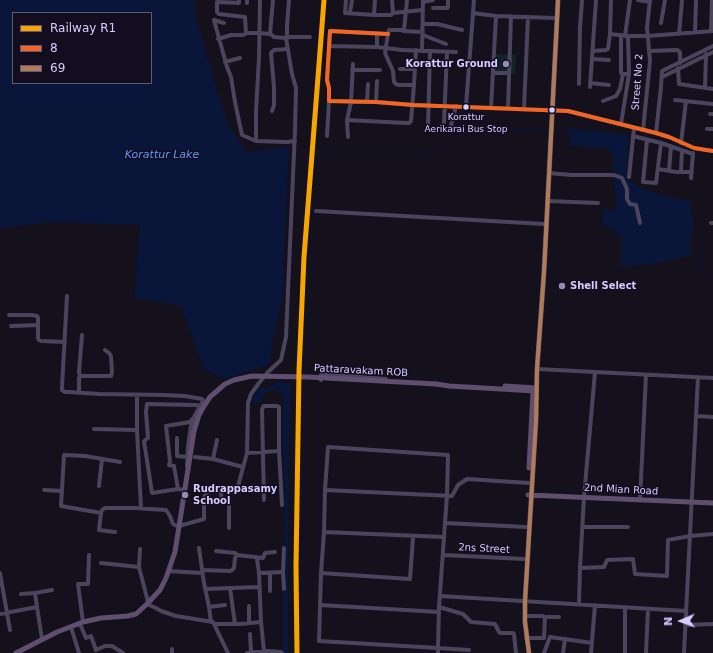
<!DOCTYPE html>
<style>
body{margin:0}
#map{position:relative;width:713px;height:653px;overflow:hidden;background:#14111c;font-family:"DejaVu Sans",sans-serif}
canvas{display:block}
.legend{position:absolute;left:12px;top:12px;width:140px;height:72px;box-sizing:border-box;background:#130d20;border:1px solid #625979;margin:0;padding:5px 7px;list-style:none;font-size:12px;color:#d8ccff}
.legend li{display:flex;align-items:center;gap:8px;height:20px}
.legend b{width:20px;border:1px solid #625979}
.north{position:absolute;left:661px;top:601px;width:40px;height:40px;-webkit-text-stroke:3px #130d20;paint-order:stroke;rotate:268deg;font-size:11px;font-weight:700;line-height:16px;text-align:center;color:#d8ccff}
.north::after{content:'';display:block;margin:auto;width:14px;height:18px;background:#d8ccff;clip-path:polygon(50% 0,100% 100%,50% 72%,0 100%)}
</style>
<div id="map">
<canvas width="713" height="653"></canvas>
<ul class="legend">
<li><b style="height:5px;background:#f7a600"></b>Railway R1</li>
<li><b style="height:5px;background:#f26522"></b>8</li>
<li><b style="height:5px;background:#b07c57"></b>69</li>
</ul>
<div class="north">N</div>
</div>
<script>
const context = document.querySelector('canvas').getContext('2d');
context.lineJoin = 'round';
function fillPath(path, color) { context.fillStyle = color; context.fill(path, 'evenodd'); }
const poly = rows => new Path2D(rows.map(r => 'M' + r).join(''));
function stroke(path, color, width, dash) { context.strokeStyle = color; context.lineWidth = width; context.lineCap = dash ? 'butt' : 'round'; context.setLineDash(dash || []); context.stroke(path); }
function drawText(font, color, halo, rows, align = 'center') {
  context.font = font + ' "DejaVu Sans",sans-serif'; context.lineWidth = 3; context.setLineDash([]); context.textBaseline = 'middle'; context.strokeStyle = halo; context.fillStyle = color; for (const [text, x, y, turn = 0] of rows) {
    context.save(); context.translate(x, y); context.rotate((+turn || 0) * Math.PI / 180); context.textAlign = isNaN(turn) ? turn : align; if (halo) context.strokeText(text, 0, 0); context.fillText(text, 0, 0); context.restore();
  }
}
fillPath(poly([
 [496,54,516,55,515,74,495,73]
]), '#112428');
fillPath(poly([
 [0,0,194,0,196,20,226,120,246,152,289,147,282,302,273,338,270,364,224,379,204,369,181,306,134,298,140,225,52,222,0,228],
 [13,13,151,13,151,83,13,83],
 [569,128,628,135,627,180,643,189,666,196,690,201,694,226,690,239,690,256,656,263,622,267,621,236,603,224,602,210,616,210,613,156,608,149,570,145],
 [280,380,291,385,289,441,288,653,283,653,283,592,285,588,286,558,284,534,285,514,283,422,283,397,280,392,276,390,265,392,261,402,253,404,252,403,255,395,260,387,264,387,266,389,270,388,278,381]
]), '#0a153a');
stroke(poly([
 [462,105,467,40,470,0],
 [554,131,569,132],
 [460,134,462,108],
 [295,149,300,148],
 [690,250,701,252,705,278],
 [305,375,306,329,316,149,335,152,433,154,460,134,535,129,549,130],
 [304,383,304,621,306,653]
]), '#0a153a', 1);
stroke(poly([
 [239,0,239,3,219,2,217,2,217,12,219,14,245,17,246,33],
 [346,0,345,13,374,15,391,15,393,13,392,0],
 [407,0,404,30,389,30,388,34,385,53,393,71,394,82,396,84,398,85,414,85],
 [638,0,650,2],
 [423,2,433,0],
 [247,3,247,0],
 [433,8,447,8,448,7,448,0],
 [350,12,352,0],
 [393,13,422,10],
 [473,13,496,16,555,18],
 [374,15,375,0],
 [224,23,214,20,227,67,231,77,235,102,242,135,256,141,287,142,295,141],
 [661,23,665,0],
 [423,24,437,24,462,30],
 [403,31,423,32],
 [711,31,712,0],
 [695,32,696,1],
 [270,34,273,0],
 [388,34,330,31,327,80,329,88,329,101,376,102,413,105,568,111,656,133,669,137,694,148,713,151],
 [610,34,628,36,648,36,713,31],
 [679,34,682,1],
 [423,35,446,44],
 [621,35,621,73,623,74,629,74],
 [625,36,630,0],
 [287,38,287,26,289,0],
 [218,39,231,35,243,35,247,33,259,33,270,34,272,35,274,37,286,38,290,37,310,37],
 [329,46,377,47,402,50,456,52],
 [377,47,377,34],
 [422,51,423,0],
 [593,51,606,50,608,49,610,34,611,0],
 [649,51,677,50,679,51,680,53,680,63],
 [592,59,609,60],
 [225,62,240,58],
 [678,68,679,84,713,89],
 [400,69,415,69],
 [352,70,380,70],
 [493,73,509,73],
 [662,77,713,52],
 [590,83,609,85],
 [579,84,580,27,582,0],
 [590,87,596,0],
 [705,88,706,54],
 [675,100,713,104],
 [603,101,616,96,620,89,623,74],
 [367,102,368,84],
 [376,102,377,81],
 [466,106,474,0],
 [491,108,496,16],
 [508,108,511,16],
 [524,109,528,17],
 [272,111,274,105,274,87,271,53,274,50,288,49],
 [710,114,713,114],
 [347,120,406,123,409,123,411,121,414,85,416,50],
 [444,123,447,52],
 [621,124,629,74,628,36],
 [451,126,456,106],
 [428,127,430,51],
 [707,129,713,129],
 [643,130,650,61,647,27,650,0],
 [656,133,661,87,662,71,713,46],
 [327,136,329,101],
 [633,136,661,143,693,154],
 [348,137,347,120,351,102,353,64],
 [647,140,643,182,656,183,661,143],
 [256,141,256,112,259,57,260,0],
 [681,143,686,101],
 [658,169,676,172,692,172],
 [669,171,671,146],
 [681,171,682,150],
 [549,173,571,175,614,175,622,178,627,189,627,199,630,204,636,205,640,223],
 [629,177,634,128],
 [691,178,693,153],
 [548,201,598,203],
 [316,211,544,224],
 [711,223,713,223],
 [67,296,62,387,62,390,65,392,69,392,99,394,164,395,185,396,202,399,203,401,194,417,191,426,188,446,187,466],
 [9,315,31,315,37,316,38,318,38,338,39,340,41,341,65,342],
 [11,326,38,325],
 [537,369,713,378],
 [80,376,79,372,82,335],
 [321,380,320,379,320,376,323,374,386,379],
 [79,393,79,378,81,376,111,376,112,371,111,357,110,354,105,350],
 [137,395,137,430,141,508],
 [696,416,713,417],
 [94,429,137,430],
 [177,438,177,456,187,457],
 [217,440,213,459,243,467],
 [247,453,279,451],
 [195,457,213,459],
 [99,486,102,459],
 [178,489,174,466,169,465,170,461,166,426,190,422,192,419],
 [44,490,62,491],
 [184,490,178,489,152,493,144,441,148,438,146,412,147,404,196,405,200,406],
 [222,490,221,493,222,502,229,502,229,528],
 [325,490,452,496,458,485,467,479,529,483],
 [264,500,262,410,263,407,264,406,277,406,279,407,279,451,282,505],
 [640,500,646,375],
 [101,513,61,506,64,455,85,456,120,462],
 [445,523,526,527],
 [583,527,628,527],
 [115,532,99,530,101,513,102,510,105,508,135,508,166,510,170,516,173,524,177,526,179,526,204,519,204,497,208,491,222,490,238,486,247,453,248,403,251,394,259,383,268,372,281,360,286,337,295,130,296,88,292,74,286,38],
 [324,532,444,537],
 [199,548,204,583,209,607,211,622],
 [140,549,139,567,148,602],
 [216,551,235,553,237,555],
 [444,555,524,559],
 [257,559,259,573],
 [101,563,139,567],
 [580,568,604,567,607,560,633,559,635,574,667,576,668,540,690,536,713,534],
 [202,570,230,571,232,570,234,568,235,558,237,555,263,558,265,553,275,552],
 [168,571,202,573],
 [283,572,284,548],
 [0,573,10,630],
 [270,573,270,591],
 [321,573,410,579,413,537],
 [230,588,235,624],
 [205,589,259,587],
 [35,593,52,590],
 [21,594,35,593,37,607],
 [440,596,686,611],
 [147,604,156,608,161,611,176,616,213,622,228,653],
 [579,604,580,568,584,497,595,372],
 [320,605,439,612],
 [249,606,249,623],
 [209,607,225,605],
 [439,607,463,614,471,622,495,624,499,632,500,633,513,633,514,634,516,653],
 [625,607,625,653],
 [0,614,37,607,42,639],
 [525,616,543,616,545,617,544,638,526,638],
 [544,617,559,617],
 [83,622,78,584,88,584,89,555],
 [261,622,264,651],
 [80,624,86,638,91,636,96,650,105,646,112,646,123,653],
 [214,624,240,624,261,622,259,573,283,572,284,589],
 [685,625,713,624],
 [71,627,79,653],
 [250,634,251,652],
 [172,653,172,649],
 [247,653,268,651,281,652,282,653],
 [438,653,438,648,439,607,447,495,448,455,328,447,325,490,324,532,321,573,319,641,438,648,469,650],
 [544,653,550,637,592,643],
 [563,653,565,639],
 [591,653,595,605],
 [646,653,648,609],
 [684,653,698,377]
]), '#4a455d', 4);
stroke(poly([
 [436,384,449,386,535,391],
 [505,386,536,388],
 [529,468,533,392],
 [528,495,713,503],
 [16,653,57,632,83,622,101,618,128,616,136,614,147,604,160,590,166,578,175,552,194,431],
 [529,653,525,622,525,601,536,420,537,369,544,272,558,0]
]), '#5f4e6e', 5);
stroke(poly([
 [194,431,199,415,204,406,210,397,225,384,234,380,252,376,308,377,436,384]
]), '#5f4e6e', 5);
stroke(poly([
 [388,34,330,31,327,80,329,88,329,101,376,102,413,105,568,111,656,133,669,137,694,148,713,151]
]), '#f26522', 4);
stroke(poly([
 [529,653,525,622,525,601,536,420,537,369,544,272,558,0]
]), '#b07c57', 4);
stroke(poly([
 [297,653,296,567,299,371,304,257,324,0]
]), '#f7a600', 5);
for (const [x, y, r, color] of [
 [506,64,4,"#938bb0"],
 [466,107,3.5,"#d8ccff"],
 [552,110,3.5,"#d8ccff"],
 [562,286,4,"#938bb0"],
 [185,495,4,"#938bb0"]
]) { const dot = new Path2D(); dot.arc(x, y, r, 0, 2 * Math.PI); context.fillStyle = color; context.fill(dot); stroke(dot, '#130d20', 1.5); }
drawText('9px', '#d8ccff', '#130d20', [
 ["Korattur",466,118],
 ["Aerikarai Bus Stop",466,130]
]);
drawText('bold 10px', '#d8ccff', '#130d20', [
 ["Korattur Ground",498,64,"right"],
 ["Shell Select",570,286],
 ["Rudrappasamy",193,489],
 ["School",193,501]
], 'left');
drawText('10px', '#d8ccff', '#130d20', [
 ["Street No 2",638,82,-86],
 ["Pattaravakam ROB",361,371,3],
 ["2nd Mian Road",621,490,3],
 ["2ns Street",484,549,3]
]);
drawText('italic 11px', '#5a9cff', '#130d20', [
 ["Korattur Lake",162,155]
]);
</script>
